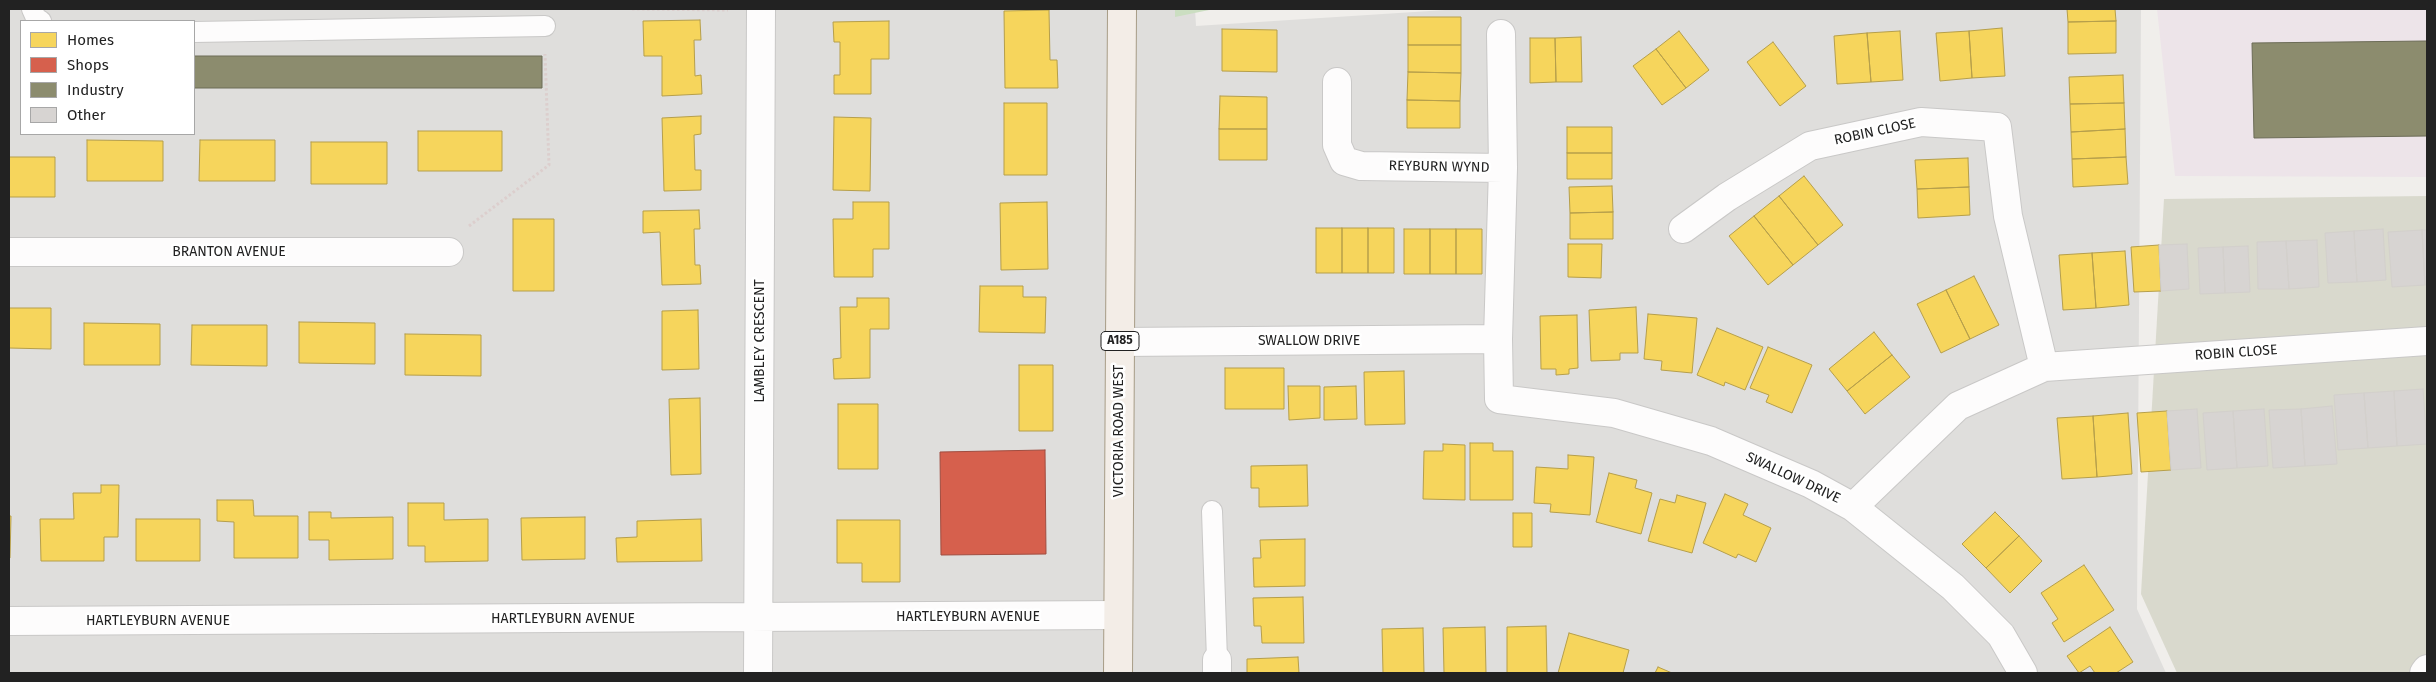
<!DOCTYPE html>
<style>
body{margin:0}
#map{position:relative;width:2436px;height:682px;overflow:hidden;background:#f0eeeb;font-family:"Fira Sans",sans-serif}
canvas{display:block}
.frame{position:absolute;inset:0;border:10px solid #222;pointer-events:none}
.legend{position:absolute;left:20px;top:20px;width:175px;height:115px;box-sizing:border-box;background:#fff;border:1px solid #a7a7a7;margin:0;padding:6px 9px;list-style:none;font-size:15px;color:#222}
.legend li{display:flex;align-items:center;gap:10px;height:25px}
.legend b{width:25px;border:1px solid #a7a7a7}
</style>
<div id="map">
<canvas width="2436" height="682"></canvas>
<div class="frame"></div>
<ul class="legend">
<li><b style="height:14px;background:#f6d55c"></b>Homes</li>
<li><b style="height:14px;background:#d6604d"></b>Shops</li>
<li><b style="height:14px;background:#8c8c6e"></b>Industry</li>
<li><b style="height:14px;background:#d7d4d2"></b>Other</li>
</ul>
</div>
<script>
const context = document.querySelector('canvas').getContext('2d');
context.lineJoin = 'round';
function fillPath(path, color) { context.fillStyle = color; context.fill(path, 'evenodd'); }
const poly = rows => new Path2D(rows.map(r => 'M' + r).join(''));
function stroke(path, color, width, dash) { context.strokeStyle = color; context.lineWidth = width; context.lineCap = dash ? 'butt' : 'round'; context.setLineDash(dash || []); context.stroke(path); }
function drawText(font, color, halo, rows, align = 'center') {
  context.font = font + ' "Fira Sans",sans-serif'; context.lineWidth = 5; context.setLineDash([]); context.textBaseline = 'middle'; context.strokeStyle = halo; context.fillStyle = color; for (const [text, x, y, turn = 0] of rows) {
    context.save(); context.translate(x, y); context.rotate((+turn || 0) * Math.PI / 180); context.textAlign = isNaN(turn) ? turn : align; if (halo) context.strokeText(text, 0, 0); context.fillText(text, 0, 0); context.restore();
  }
}
fillPath(poly([
 [9,9,1195,9,1196,26,1461,9,2141,9,2137,609,2166,673,9,673],
 [21,21,194,21,194,134,21,134]
]), '#dfdedc');
fillPath(poly([
 [2157,9,2427,9,2427,177,2175,176]
]), '#ede4e9');
fillPath(poly([
 [2427,196,2427,673,2177,673,2141,594,2164,199]
]), '#d9d9cd');
fillPath(poly([
 [1175,9,1214,9,1175,17]
]), '#cbdec1');
const homes = poly([
 [2067,9,2115,9,2116,21,2068,22,2067,9],
 [1049,10,1050,60,1057,60,1058,88,1005,88,1004,11,1049,10],
 [1408,17,1461,17,1461,45,1408,45,1408,17],
 [700,20,701,40,694,40,695,76,701,75,702,94,662,96,662,56,644,56,643,21,700,20],
 [889,21,889,59,871,59,871,94,834,94,834,75,840,75,840,42,834,42,833,22,889,21],
 [2116,21,2116,53,2068,54,2068,22,2116,21],
 [2002,28,2005,76,1972,78,1969,31,2002,28],
 [1222,29,1277,30,1277,72,1222,71,1222,29],
 [1679,31,1709,70,1686,88,1656,49,1679,31],
 [1900,31,1903,80,1871,82,1867,33,1900,31],
 [1969,31,1972,78,1940,81,1936,33,1969,31],
 [1867,33,1871,82,1837,84,1834,36,1867,33],
 [1581,37,1582,82,1556,82,1555,38,1581,37],
 [1530,38,1555,38,1556,82,1530,83,1530,38],
 [1773,42,1806,86,1780,106,1747,62,1773,42],
 [1408,45,1461,45,1461,73,1408,72,1408,45],
 [1656,49,1686,88,1662,105,1633,66,1656,49],
 [1408,72,1461,73,1460,101,1407,100,1408,72],
 [2123,75,2124,103,2070,104,2069,77,2123,75],
 [1220,96,1267,97,1267,129,1219,129,1220,96],
 [1407,100,1460,101,1460,128,1407,128,1407,100],
 [1004,103,1047,103,1047,175,1004,175,1004,103],
 [2124,103,2125,129,2071,132,2070,104,2124,103],
 [701,116,701,134,694,135,695,170,701,170,701,190,664,191,662,118,701,116],
 [834,117,871,118,870,191,833,190,834,117],
 [1567,127,1612,127,1612,153,1567,153,1567,127],
 [1219,129,1267,129,1267,160,1219,160,1219,129],
 [2125,129,2126,157,2072,159,2071,132,2125,129],
 [418,131,502,131,502,171,418,171,418,131],
 [87,140,163,141,163,181,87,181,87,140],
 [200,140,275,140,275,181,199,181,200,140],
 [311,142,387,142,387,184,311,184,311,142],
 [1567,153,1612,153,1612,179,1567,179,1567,153],
 [9,157,55,157,55,197,9,197,9,157],
 [2126,157,2128,184,2073,187,2072,159,2126,157],
 [1968,158,1969,187,1917,189,1915,160,1968,158],
 [1804,176,1843,225,1818,245,1779,196,1804,176],
 [1612,186,1613,212,1570,213,1569,187,1612,186],
 [1969,187,1970,215,1918,218,1917,189,1969,187],
 [1779,196,1818,245,1793,265,1754,216,1779,196],
 [853,202,889,202,889,249,873,249,873,277,834,277,833,219,853,219,853,202],
 [1047,202,1048,269,1001,270,1000,203,1047,202],
 [699,210,700,229,694,229,695,265,700,265,701,284,662,285,660,232,643,233,643,211,699,210],
 [1613,212,1613,239,1570,239,1570,213,1613,212],
 [1754,216,1793,265,1768,285,1729,236,1754,216],
 [513,219,554,219,554,291,513,291,513,219],
 [1316,228,1342,228,1342,273,1316,273,1316,228],
 [1342,228,1368,228,1368,273,1342,273,1342,228],
 [1368,228,1394,228,1394,273,1368,273,1368,228],
 [1404,229,1430,229,1430,274,1404,274,1404,229],
 [1430,229,1456,229,1456,274,1430,274,1430,229],
 [1456,229,1482,229,1482,274,1456,274,1456,229],
 [1568,244,1602,244,1601,278,1568,277,1568,244],
 [2159,245,2161,291,2134,292,2131,247,2159,245],
 [2125,251,2129,305,2096,308,2092,253,2125,251],
 [2092,253,2096,308,2063,310,2059,255,2092,253],
 [1974,276,1999,325,1970,339,1946,290,1974,276],
 [980,286,1023,286,1023,297,1046,297,1045,333,979,332,980,286],
 [1946,290,1970,339,1941,353,1917,304,1946,290],
 [857,298,889,298,889,329,870,329,870,378,834,379,833,359,841,358,840,307,857,307,857,298],
 [1636,307,1638,353,1620,353,1620,360,1591,361,1589,310,1636,307],
 [9,308,51,308,51,349,9,348,9,308],
 [698,310,699,369,662,370,662,311,698,310],
 [1648,314,1697,318,1692,373,1661,370,1662,361,1644,359,1648,314],
 [1577,315,1578,368,1569,369,1569,374,1556,375,1556,369,1541,369,1540,316,1577,315],
 [299,322,375,323,375,364,299,363,299,322],
 [84,323,160,324,160,365,84,365,84,323],
 [192,325,267,325,267,366,191,365,192,325],
 [1717,328,1763,347,1745,390,1725,382,1724,386,1697,375,1717,328],
 [1874,332,1892,355,1847,391,1829,369,1874,332],
 [405,334,481,335,481,376,405,375,405,334],
 [1768,347,1812,365,1792,413,1766,402,1769,395,1750,388,1768,347],
 [1892,355,1910,377,1865,414,1847,391,1892,355],
 [1019,365,1053,365,1053,431,1019,431,1019,365],
 [1225,368,1284,368,1284,409,1225,409,1225,368],
 [1404,371,1405,424,1365,425,1364,372,1404,371],
 [1288,386,1320,386,1320,418,1289,420,1288,386],
 [1356,386,1357,419,1324,420,1324,387,1356,386],
 [700,398,701,474,671,475,669,399,700,398],
 [838,404,878,404,878,469,838,469,838,404],
 [2167,411,2171,470,2141,472,2137,413,2167,411],
 [2128,413,2132,474,2097,477,2093,416,2128,413],
 [2093,416,2097,477,2062,479,2057,418,2093,416],
 [1470,443,1493,443,1493,451,1513,451,1513,500,1470,500,1470,443],
 [1443,444,1465,445,1465,500,1423,499,1424,451,1443,451,1443,444],
 [1568,455,1594,457,1590,515,1550,512,1551,504,1534,503,1536,467,1568,469,1568,455],
 [1307,465,1308,506,1259,507,1259,488,1251,488,1251,466,1307,465],
 [1609,473,1637,480,1635,488,1652,493,1641,534,1596,522,1609,473],
 [101,485,119,485,118,537,104,537,104,561,41,561,40,519,74,519,73,493,101,493,101,485],
 [1725,494,1748,504,1743,515,1771,528,1756,562,1738,554,1736,558,1703,543,1725,494],
 [1677,495,1706,503,1692,553,1648,541,1660,499,1675,503,1677,495],
 [217,500,253,500,254,516,298,516,298,558,234,558,234,522,217,521,217,500],
 [408,503,444,503,444,520,488,519,488,561,425,562,425,546,408,546,408,503],
 [309,512,331,512,331,518,393,517,393,559,329,560,329,540,309,540,309,512],
 [1995,512,2019,536,1986,568,1962,544,1995,512],
 [1513,513,1532,513,1532,547,1513,547,1513,513],
 [9,516,11,516,10,558,9,558,9,516],
 [585,517,585,559,522,560,521,518,585,517],
 [136,519,200,519,200,561,136,561,136,519],
 [701,519,702,561,617,562,616,538,637,537,637,521,701,519],
 [837,520,900,520,900,582,862,582,862,563,837,563,837,520],
 [2019,536,2042,561,2010,593,1986,568,2019,536],
 [1305,539,1305,586,1254,587,1253,558,1261,558,1260,540,1305,539],
 [2084,565,2114,610,2064,642,2052,623,2058,619,2041,593,2084,565],
 [1303,597,1304,643,1262,643,1261,626,1254,626,1253,598,1303,597],
 [1546,626,1547,673,1507,673,1507,627,1546,626],
 [1485,627,1486,673,1444,673,1443,628,1485,627],
 [2110,627,2133,662,2116,673,2095,673,2090,666,2079,673,2067,656,2110,627],
 [1423,628,1424,673,1383,673,1382,629,1423,628],
 [1569,633,1629,650,1623,673,1558,673,1569,633],
 [1298,657,1299,673,1247,673,1247,659,1298,657],
 [1658,667,1672,673,1655,673,1658,667]
]);
fillPath(homes, '#f6d55c');
stroke(homes, '#b69f4b', 1);
const shops = poly([
 [1045,450,1046,554,941,555,940,452,1045,450]
]);
fillPath(shops, '#d6604d');
stroke(shops, '#a04d40', 1);
const industry = poly([
 [2427,41,2427,136,2254,138,2252,43,2427,41],
 [194,56,542,56,542,88,194,88,194,56]
]);
fillPath(industry, '#8c8c6e');
stroke(industry, '#6c6c57', 1);
const building = poly([
 [2383,229,2386,280,2357,282,2354,231,2383,229],
 [2422,230,2427,230,2427,285,2425,285,2422,230],
 [2422,230,2425,285,2392,287,2388,232,2422,230],
 [2354,231,2357,282,2328,283,2325,233,2354,231],
 [2317,240,2319,287,2289,289,2286,241,2317,240],
 [2286,241,2289,289,2258,289,2257,242,2286,241],
 [2187,244,2189,289,2161,291,2159,245,2187,244],
 [2248,246,2250,292,2225,293,2223,247,2248,246],
 [2223,247,2225,293,2200,294,2198,248,2223,247],
 [2423,389,2427,444,2397,446,2394,391,2423,389],
 [2394,391,2397,446,2368,448,2364,393,2394,391],
 [2364,393,2368,448,2338,450,2334,395,2364,393],
 [2332,406,2337,464,2305,466,2301,409,2332,406],
 [2197,409,2201,468,2171,470,2167,411,2197,409],
 [2264,409,2268,466,2237,468,2233,411,2264,409],
 [2301,409,2305,466,2273,468,2269,410,2301,409],
 [2233,411,2237,468,2207,470,2203,413,2233,411]
]);
fillPath(building, '#d7d4d2');
stroke(building, '#d3d0cc', 1);
const lane = poly([
 [32,9,36,18,41,21],
 [194,32,545,26],
 [1212,511,1217,660]
]);
const street = poly([
 [1501,34,1503,168],
 [1337,82,1337,145,1344,161,1361,166,1503,168,1498,339,1499,399,1614,413,1711,441,1811,484,1853,507,1953,587,2001,635,2023,673],
 [1683,229,1727,197,1810,146,1921,122,1997,127,2008,216,2044,367],
 [9,252,449,252],
 [1120,342,1498,339],
 [1853,507,1958,406,2044,367,2427,341],
 [9,621,1117,615],
 [1217,660,1217,673],
 [758,673,761,9],
 [2424,673,2427,669]
]);
const primary = poly([
 [1118,673,1122,9]
]);
stroke(lane, '#c9c8c7', 22);
stroke(street, '#c9c8c7', 30);
stroke(primary, '#a79c86', 30);
stroke(poly([
 [632,9,728,10],
 [469,226,549,165,545,54]
]), '#dccecd', 3, [2.5, 2.5]);
stroke(lane, '#fdfcfc', 20);
stroke(street, '#fdfcfc', 28);
stroke(primary, '#f3ede7', 28);
for (const [x, y, w] of [
 [1120,341,38]
]) { const box = new Path2D(); box.roundRect(x - w / 2, y - 9.5, w, 19, 4); context.fillStyle = '#fff'; context.fill(box); stroke(box, '#222', 1); }
drawText('bold 12px', '#222', null, [
 ["A185",1120,341]
]);
drawText('14px', '#222', '#fff', [
 ["ROBIN CLOSE",1875,132,-12],
 ["REYBURN WYND",1439,167,1],
 ["BRANTON AVENUE",229,252],
 ["LAMBLEY CRESCENT",760,341,-90],
 ["SWALLOW DRIVE",1309,341],
 ["ROBIN CLOSE",2236,353,-4],
 ["VICTORIA ROAD WEST",1119,431,-90],
 ["SWALLOW DRIVE",1793,478,25],
 ["HARTLEYBURN AVENUE",968,617],
 ["HARTLEYBURN AVENUE",563,619],
 ["HARTLEYBURN AVENUE",158,621]
]);
</script>
